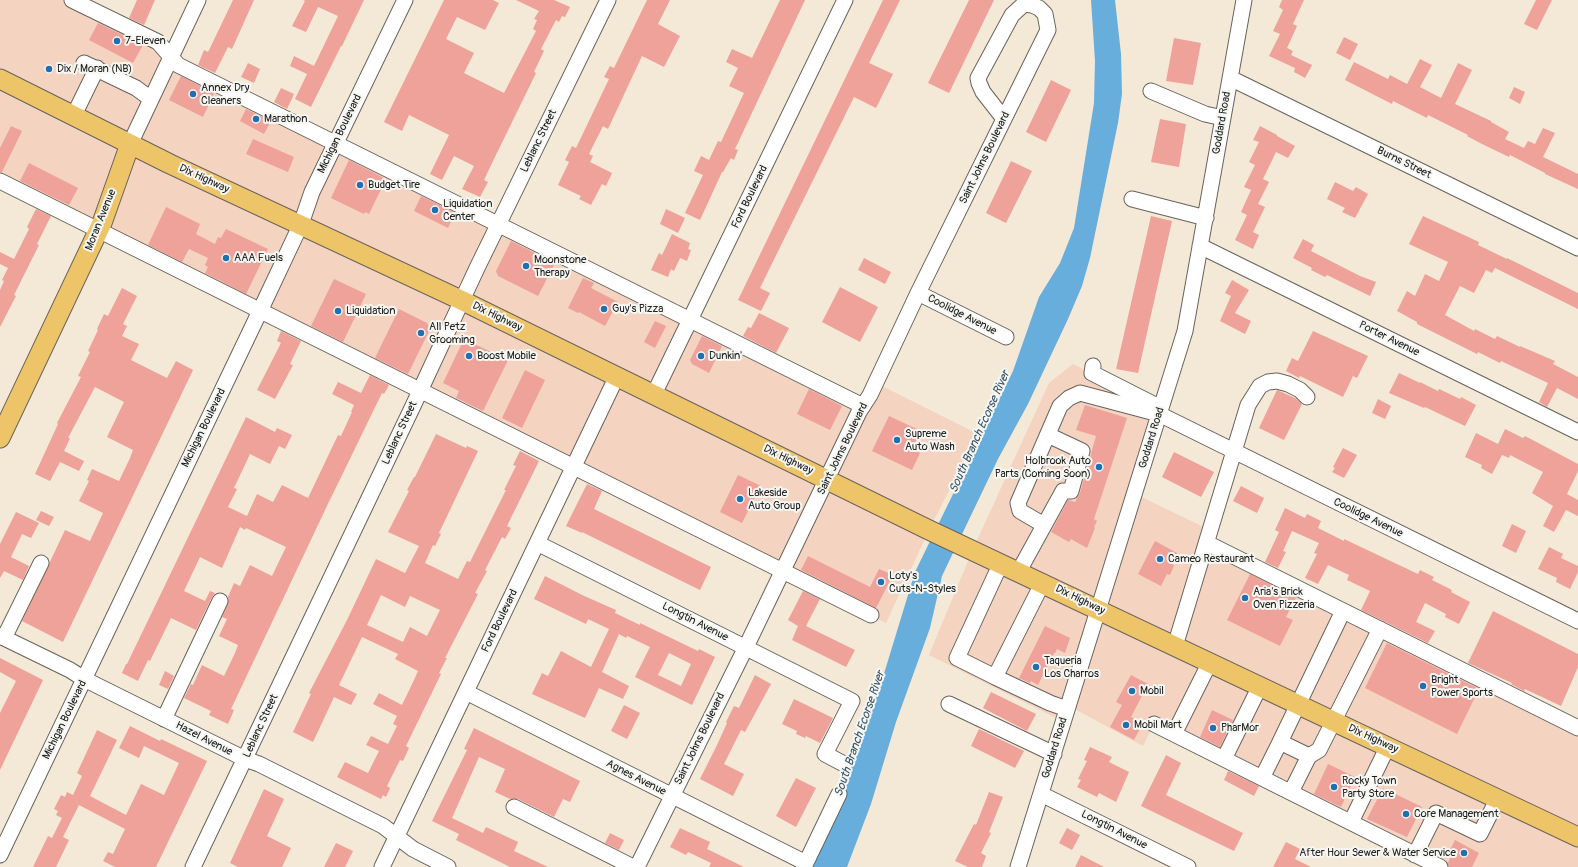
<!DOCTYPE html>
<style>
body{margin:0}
canvas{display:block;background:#f4e8d6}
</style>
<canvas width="1578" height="867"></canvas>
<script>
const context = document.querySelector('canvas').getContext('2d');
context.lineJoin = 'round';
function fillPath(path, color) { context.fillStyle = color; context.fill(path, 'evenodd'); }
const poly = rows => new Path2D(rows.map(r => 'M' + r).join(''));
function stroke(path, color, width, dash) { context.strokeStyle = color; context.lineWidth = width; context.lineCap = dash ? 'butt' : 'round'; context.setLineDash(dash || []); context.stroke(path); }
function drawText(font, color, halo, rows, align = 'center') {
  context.font = font + ' Pangolin,sans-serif'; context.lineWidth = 4; context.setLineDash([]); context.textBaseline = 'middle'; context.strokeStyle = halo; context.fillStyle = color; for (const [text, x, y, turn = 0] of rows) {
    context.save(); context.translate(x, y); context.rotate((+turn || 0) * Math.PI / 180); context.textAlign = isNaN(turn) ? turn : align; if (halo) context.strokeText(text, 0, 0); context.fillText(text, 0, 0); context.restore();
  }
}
fillPath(poly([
 [0,0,72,0,171,55,863,406,876,383,978,434,929,530,886,623,0,181],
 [1073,364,1161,408,1135,494,1210,530,1207,543,1578,728,1578,867,1440,867,1154,724,1143,746,1069,706,1064,722,929,655,973,549,1049,383]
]), '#f4d3c0');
fillPath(poly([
 [1091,0,1115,0,1121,54,1122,94,1118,123,1090,258,1082,286,1068,319,1028,404,998,459,942,576,930,628,896,722,871,804,847,867,812,867,854,763,883,677,915,572,1013,371,1039,297,1060,263,1074,228,1094,103,1095,61]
]), '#67aedd');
fillPath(poly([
 [137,0,155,0,144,25,129,18],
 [233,0,254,0,232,49,228,47,215,73,198,65,204,50,208,52,211,46],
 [303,0,364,0,342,46,341,46,311,107,295,99,307,74,290,66,294,56,314,66,338,16,318,7,306,32,292,26,305,1],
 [444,0,493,0,499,3,485,30,457,17,446,39,474,53,464,73,504,93,536,31,533,29,537,20,534,19,539,11,516,0,554,0,570,7,565,17,562,16,559,22,556,20,541,49,544,51,534,72,536,73,494,159,484,180,488,182,480,197,462,189,474,166,454,156,442,180,430,174,449,135,409,115,402,131,384,122],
 [647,0,670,0,658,24,680,36,664,67,642,56,608,129,603,126,589,154,593,156,590,162,612,173,606,186,602,184,591,205,579,199,581,196,558,185,569,162,565,160,572,146,576,148,609,79,604,77,610,66,614,68],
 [780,0,805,0,735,149,738,150,734,160,731,158,723,172,722,172,700,220,685,213,703,175,694,171,701,156,709,160,718,141,721,142,744,93,729,86,738,68,726,62,732,49,752,58],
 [883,0,900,0,869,63,893,74,876,108,854,97,760,288,770,293,761,311,738,300],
 [969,0,994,0,949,93,928,83],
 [1282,0,1304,0,1293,24,1297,26,1287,48,1293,51,1291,55,1312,65,1305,78,1294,72,1295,68,1269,56,1280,34,1273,31,1283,10,1279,7],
 [1536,0,1552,0,1537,30,1524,24],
 [98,23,143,45,133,63,89,40],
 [1344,37,1358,44,1350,60,1336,53],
 [1174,38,1201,43,1193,85,1166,81],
 [1420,59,1432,65,1420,87,1441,98,1458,63,1472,70,1455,104,1491,121,1491,122,1509,132,1505,139,1524,148,1528,141,1535,144,1543,128,1555,133,1543,157,1578,174,1578,189,1545,174,1545,173,1510,155,1509,157,1480,143,1467,136,1468,135,1428,115,1427,118,1393,101,1392,104,1345,80,1354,62,1388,79,1390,75,1407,84],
 [248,63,260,69,254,83,241,77],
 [181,76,214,93,203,117,169,100],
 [1051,80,1071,90,1046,142,1026,132],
 [1514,87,1525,92,1520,104,1509,98],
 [281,88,294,94,287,109,274,102],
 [246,109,271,121,264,134,240,121],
 [1160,119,1186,124,1179,167,1151,162],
 [11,126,22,131,2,172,0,172,0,148],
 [1260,126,1277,135,1277,136,1295,146,1288,158,1276,152,1263,179,1269,182,1258,204,1265,207,1253,232,1259,235,1253,249,1235,240,1247,215,1241,212,1251,190,1244,187,1255,165,1249,162,1259,142,1253,140],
 [253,139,294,157,288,172,246,154],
 [349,160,386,179,369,214,365,212,364,214,331,198],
 [1011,161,1032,171,1006,223,986,213],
 [29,163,78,188,69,205,20,181],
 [1335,182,1353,191,1356,187,1368,194,1355,218,1342,212,1345,208,1327,199],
 [421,196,455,213,448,228,414,211],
 [166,207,200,224,196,234,215,244,218,237,221,238,226,229,268,249,246,294,205,273,208,267,205,265,208,258,189,249,182,262,148,245],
 [36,209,51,216,37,244,39,245,14,295,16,296,0,327,0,290,4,281,2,280,8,268,0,264,0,252,14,259,29,229,27,227],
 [666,209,685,218,678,233,660,224],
 [1151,216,1172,221,1138,373,1116,369],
 [1423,216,1479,242,1478,245,1507,259,1507,258,1578,293,1578,309,1495,268,1492,273,1486,270,1474,293,1460,286,1445,315,1474,331,1475,329,1495,339,1497,336,1520,347,1520,346,1555,361,1553,364,1578,377,1578,399,1557,388,1547,407,1539,402,1548,383,1501,361,1500,363,1478,352,1477,354,1417,324,1417,322,1397,311,1407,291,1415,296,1425,274,1439,281,1448,262,1409,244],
 [672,234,690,243,688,249,691,250,687,261,680,258,674,271,671,269,668,277,651,270,659,253,662,255],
 [1303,239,1314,245,1311,251,1360,276,1376,282,1370,296,1327,275,1325,277,1311,270,1312,268,1293,258],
 [511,241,555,263,538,296,498,276,496,271],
 [864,258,891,272,885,284,858,270],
 [583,278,594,283,591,288,618,302,605,326,579,312,578,313,568,308],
 [334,279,366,294,343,342,311,326],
 [1232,280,1249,290,1235,313,1251,321,1245,334,1220,321,1231,296,1225,293],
 [840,287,878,307,860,342,822,322],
 [122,288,137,296,123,324,127,326,122,336,139,344,131,360,167,378,176,361,193,370,63,642,22,621,65,530,90,541,103,513,79,501,89,481,87,480,92,469,119,481,130,458,133,450,107,437,124,402,95,387,68,438,70,438,64,451,84,461,79,471,60,462,50,481,35,474,58,424,57,423,81,377,78,376,90,352,88,351,98,330,97,329,104,314,108,316],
 [399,309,427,323,430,329,408,374,375,358],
 [759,313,789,328,776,353,743,336,748,327,751,328],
 [655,321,666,326,655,348,644,342],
 [281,331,301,341,290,364,293,365,275,399,257,390,281,343,277,341],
 [1313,331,1368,356,1357,378,1353,376,1343,397,1300,376,1299,378,1286,371,1292,358,1298,361],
 [702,336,722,346,709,373,692,364,690,360],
 [468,341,508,360,483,411,456,398,459,391,443,383,462,343],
 [525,370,545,380,522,428,502,418],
 [1399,373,1420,383,1420,382,1438,391,1439,389,1460,399,1461,397,1476,405,1465,426,1425,407,1424,408,1389,393],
 [370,375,389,385,384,394,382,393,326,508,231,709,234,710,228,724,209,715,211,711,184,698,191,684,193,685,202,665,224,676,235,653,238,645,219,636,227,619,222,617,228,604,228,597,234,583,240,586,250,565,272,576,286,547,246,528,245,530,240,527,222,568,200,557,184,591,205,601,210,591,215,593,212,597,196,630,171,618,150,661,148,660,138,681,122,673,126,664,127,664,246,417,275,432,277,428,292,435,285,449,279,446,270,464,250,454,234,488,237,489,228,507,247,516,257,494,273,502,282,485,308,498,338,435,341,436,352,412,351,412,354,405,332,394,338,382,361,393],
 [809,389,842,406,830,430,797,414],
 [1277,390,1295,398,1302,404,1284,440,1259,428],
 [1378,399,1391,406,1385,419,1372,413],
 [1085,405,1127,418,1094,519,1097,521,1094,527,1095,528,1087,548,1071,539,1069,542,1051,532,1068,500,1075,502,1080,493,1096,436,1076,430],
 [889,416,921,431,912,449,920,453,912,470,872,451],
 [1505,429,1523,438,1525,436,1578,464,1578,471,1567,494,1578,500,1578,516,1566,510,1554,532,1543,526,1553,506,1532,493,1543,472,1510,455,1509,458,1502,455,1492,474,1481,468,1482,465,1465,457,1476,433,1498,444],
 [436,434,466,448,467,446,478,451,439,533,441,534,435,546,433,545,425,563,458,579,467,561,470,562,506,490,504,490,516,466,513,465,520,451,539,461,507,526,511,528,505,539,502,537,485,570,487,571,475,593,478,594,445,658,447,658,439,673,441,674,406,746,409,748,403,761,400,760,387,786,390,788,386,797,383,795,381,799,337,777,345,762,368,773,379,751,366,745,371,736,388,744,397,726,393,724,397,716,373,704,379,693,402,705,414,680,418,671,395,659,398,654,362,637,339,685,357,694,351,705,334,697,313,742,293,732,311,694,309,693,347,620,376,559,405,573,419,546,388,532,409,491,407,490,414,477,415,477],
 [381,595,405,607,410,596,440,610,427,636,410,627,403,642,367,625],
 [1343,448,1357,455,1344,478,1332,472,1335,468,1333,467],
 [1174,452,1214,472,1201,497,1162,477],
 [738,475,761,486,742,523,720,512],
 [587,484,602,491,594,509,711,567,700,590,582,532,582,533,566,526],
 [1241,486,1264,498,1257,513,1233,501],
 [1285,508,1305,518,1307,514,1321,521,1318,528,1344,541,1344,539,1418,574,1420,570,1434,577,1432,580,1452,590,1451,592,1470,602,1459,624,1445,617,1446,614,1425,603,1416,622,1435,631,1428,643,1361,610,1370,591,1347,580,1349,575,1328,565,1318,584,1305,578,1317,554,1314,553,1319,543,1292,531,1283,551,1286,552,1278,568,1265,562,1279,532,1275,530],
 [41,511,54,517,49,526,36,520],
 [16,512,39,523,31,538,22,534,11,557,29,566,23,580,4,571,0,578,0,544],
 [1512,524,1526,531,1516,553,1502,546],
 [1155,541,1177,553,1172,564,1174,566,1170,575,1167,574,1161,586,1138,574],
 [1549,547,1563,554,1561,558,1578,566,1578,572,1570,589,1556,582,1557,578,1538,569],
 [808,556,870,587,879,569,893,575,876,608,801,570],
 [1250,574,1296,597,1286,617,1293,620,1280,646,1227,620],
 [545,576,582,595,616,610,615,613,640,625,640,623,698,651,699,649,715,657,692,705,635,677,650,647,627,636,626,638,619,634,602,672,629,686,623,699,599,688,585,718,532,694,542,673,548,676,561,651,591,667,609,629,588,619,586,624,534,599],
 [669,653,691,664,681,686,658,675],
 [803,591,820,599,806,626,855,650,846,667,792,640,798,626,788,620],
 [1493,611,1578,654,1578,667,1561,706,1525,689,1524,691,1511,684,1512,683,1468,663],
 [1045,626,1070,638,1065,653,1057,649,1055,653,1054,653,1038,685,1031,681,1030,683,1019,678],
 [1387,643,1479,689,1457,734,1365,688],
 [0,658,43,680,0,770,0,713,16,681,0,672],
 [165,671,174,676,168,689,159,685],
 [755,675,771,684,745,732,741,730,724,764,744,774,733,796,700,779,717,745,727,723,726,722,734,706,739,708],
 [1131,675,1148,684,1131,717,1143,723,1134,740,1110,727,1122,705,1116,702],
 [991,692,1036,714,1027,731,983,708],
 [794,699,833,718,820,743,806,736,805,738,796,734,797,731,782,724],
 [624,705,640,713,627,739,611,731],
 [1212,710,1233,720,1220,747,1200,737],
 [130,726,160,741,161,739,207,761,156,867,115,867,103,861,108,852,113,854,125,829,79,805,63,837,69,840,56,867,33,867,48,836,52,838,62,818,56,815,58,811,54,809,61,795,65,797,67,792,73,795,82,776,77,773,97,730,117,740,90,796,126,815,141,784,164,795,179,763,144,746,139,758,119,748],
 [474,728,580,781,570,802,563,799,554,817,518,799,510,799,495,792,505,769,479,757,452,818,483,833,486,827,518,842,514,851,548,867,510,867,456,840,459,834,432,821,467,750,464,749],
 [979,729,1024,751,1015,768,971,746],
 [1090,747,1112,757,1109,762,1129,772,1116,802,1099,793,1097,797,1077,787,1081,780,1078,779,1087,761,1084,760],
 [1166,755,1181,763,1166,795,1243,833,1234,851,1141,806],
 [1328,764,1355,777,1341,807,1314,794],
 [1228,771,1259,786,1254,796,1224,780],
 [796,778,816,788,796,827,776,816],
 [1383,788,1422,807,1407,837,1367,819],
 [264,789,284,799,267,836,291,848,282,867,238,867,230,863],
 [989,792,1003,797,989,832,991,833,981,853,986,856,982,867,968,867,955,861,974,824,976,825],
 [680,828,710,842,707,849,744,867,709,867,711,863,688,852,686,855,670,847],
 [1067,828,1080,835,1072,850,1059,843],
 [610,833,624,840,619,850,605,843],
 [1455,840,1479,853,1472,867,1449,867,1448,863,1452,854,1449,852],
 [1286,842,1300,849,1295,859,1311,867,1273,867],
 [336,843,353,851,345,867,324,867],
 [1081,855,1104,867,1075,867]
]), '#eea299');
const minor = poly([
 [72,0,158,42,178,65,863,406],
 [84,63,136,88,151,99],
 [1230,78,1578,248],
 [1151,91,1205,114,1223,118],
 [74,115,97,68],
 [130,144,198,0],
 [0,181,871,615],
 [1132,199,1206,218],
 [1200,246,1578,432],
 [918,293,1006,337],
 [1093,366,1092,373,1161,408],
 [654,394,845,0],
 [1044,525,1020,511,1018,503,1060,406,1069,398,1080,393,1159,414,1578,621],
 [537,543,852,701,825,754,844,764],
 [1207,543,1578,728],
 [1001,563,957,658,995,677,1043,582],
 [1019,571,1063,491,1071,491,1082,451,1048,435],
 [0,636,70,670,84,679,245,759,259,764,383,826,413,849,448,867],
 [4,638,41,563],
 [1175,646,1248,405,1260,386,1268,382,1277,381,1288,384,1300,390,1307,397],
 [995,677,1050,703,1067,709],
 [466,692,806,863],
 [949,704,1054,754],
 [164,719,220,601],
 [1154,724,1440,867],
 [1174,734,1210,662],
 [1309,756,1280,742,1343,611],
 [1224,759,1260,686],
 [1262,778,1280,742],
 [1291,792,1309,756,1319,750,1380,629],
 [1041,794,1188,867],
 [514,807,633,867],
 [1351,822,1388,746],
 [0,855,260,311,301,224,312,192,405,0],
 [1415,855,1436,813,1480,834,1498,798],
 [193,867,413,406,477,268,608,0],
 [382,867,617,376],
 [637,867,746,647,859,412,870,395,918,293,1004,119,1048,30,1045,14,1039,8,1032,5,1024,4,1012,15,978,78,979,83,983,92,1004,119],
 [804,867,839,794],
 [1018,867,1185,331,1244,0]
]);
const major = poly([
 [0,79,170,164,463,301,929,530,1578,837],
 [0,438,102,223,130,144]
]);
stroke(minor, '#68635d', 17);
stroke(major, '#68635d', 21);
stroke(minor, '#fff', 15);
stroke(major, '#eec469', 19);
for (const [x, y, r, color] of [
 [117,41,4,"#1f6fb2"],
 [49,69,4,"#1f6fb2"],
 [193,94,4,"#1f6fb2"],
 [256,119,4,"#1f6fb2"],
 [360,185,4,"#1f6fb2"],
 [435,210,4,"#1f6fb2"],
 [226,258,4,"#1f6fb2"],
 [526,266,4,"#1f6fb2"],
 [604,309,4,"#1f6fb2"],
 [338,311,4,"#1f6fb2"],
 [421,333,4,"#1f6fb2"],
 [469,356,4,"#1f6fb2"],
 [701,356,4,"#1f6fb2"],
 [897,440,4,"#1f6fb2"],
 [1099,467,4,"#1f6fb2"],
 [740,499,4,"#1f6fb2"],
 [1160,559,4,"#1f6fb2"],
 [881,582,4,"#1f6fb2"],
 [1245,598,4,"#1f6fb2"],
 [1036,667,4,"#1f6fb2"],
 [1423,686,4,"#1f6fb2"],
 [1132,691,4,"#1f6fb2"],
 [1126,725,4,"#1f6fb2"],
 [1213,728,4,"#1f6fb2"],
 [1334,787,4,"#1f6fb2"],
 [1406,814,4,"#1f6fb2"],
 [1464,853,4,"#1f6fb2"]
]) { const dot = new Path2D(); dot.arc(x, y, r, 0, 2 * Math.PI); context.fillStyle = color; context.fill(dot); stroke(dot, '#f6f6f2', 1.5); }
drawText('11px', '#1c1c1c', '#f6f6f2', [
 ["7-Eleven",125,41],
 ["Dix / Moran (NB)",57,69],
 ["Annex Dry",201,88],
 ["Cleaners",201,101],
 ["Marathon",264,119],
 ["Budget Tire",368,185],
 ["Liquidation",443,204],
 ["Center",443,217],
 ["AAA Fuels",234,258],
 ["Moonstone",534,260],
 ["Therapy",534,273],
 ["Guy's Pizza",612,309],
 ["Liquidation",346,311],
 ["All Petz",429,327],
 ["Grooming",429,340],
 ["Boost Mobile",477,356],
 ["Dunkin'",709,356],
 ["Supreme",905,434],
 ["Auto Wash",905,447],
 ["Holbrook Auto",1091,461,"right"],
 ["Parts (Coming Soon)",1091,474,"right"],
 ["Lakeside",748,493],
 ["Auto Group",748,506],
 ["Cameo Restaurant",1168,559],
 ["Loty's",889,576],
 ["Cuts-N-Styles",889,589],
 ["Aria's Brick",1253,592],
 ["Oven Pizzeria",1253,605],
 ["Taqueria",1044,661],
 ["Los Charros",1044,674],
 ["Bright",1431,680],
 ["Power Sports",1431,693],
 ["Mobil",1140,691],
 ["Mobil Mart",1134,725],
 ["PharMor",1221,728],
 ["Rocky Town",1342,781],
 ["Party Store",1342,794],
 ["Core Management",1414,814],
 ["After Hour Sewer & Water Service",1456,853,"right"]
], 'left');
drawText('11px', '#1c1c1c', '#f6f6f2', [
 ["Goddard Road",1222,123,-80],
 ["Michigan Boulevard",340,134,-64],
 ["Leblanc Street",539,141,-64],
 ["Saint Johns Boulevard",985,158,-64],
 ["Burns Street",1404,163,26],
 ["Dix Highway",204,179,25],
 ["Ford Boulevard",750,197,-64],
 ["Moran Avenue",101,220,-68],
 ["Coolidge Avenue",962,315,27],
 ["Dix Highway",497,317,26],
 ["Porter Avenue",1389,339,26],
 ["Michigan Boulevard",204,428,-64],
 ["Leblanc Street",400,433,-65],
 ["Goddard Road",1152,438,-73],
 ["Saint Johns Boulevard",843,449,-64],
 ["Dix Highway",788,460,26],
 ["Coolidge Avenue",1368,518,26],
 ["Dix Highway",1080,600,26],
 ["Ford Boulevard",500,621,-64],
 ["Longtin Avenue",695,622,27],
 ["Michigan Boulevard",65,720,-64],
 ["Leblanc Street",261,726,-65],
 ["Hazel Avenue",204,739,27],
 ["Saint Johns Boulevard",700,739,-64],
 ["Dix Highway",1373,739,25],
 ["Goddard Road",1055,748,-73],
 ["Agnes Avenue",636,778,27],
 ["Longtin Avenue",1114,830,27]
]);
drawText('italic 12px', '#3a5669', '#f6f6f2', [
 ["South Branch Ecorse River",980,432,-66],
 ["South Branch Ecorse River",860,734,-71]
]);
</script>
